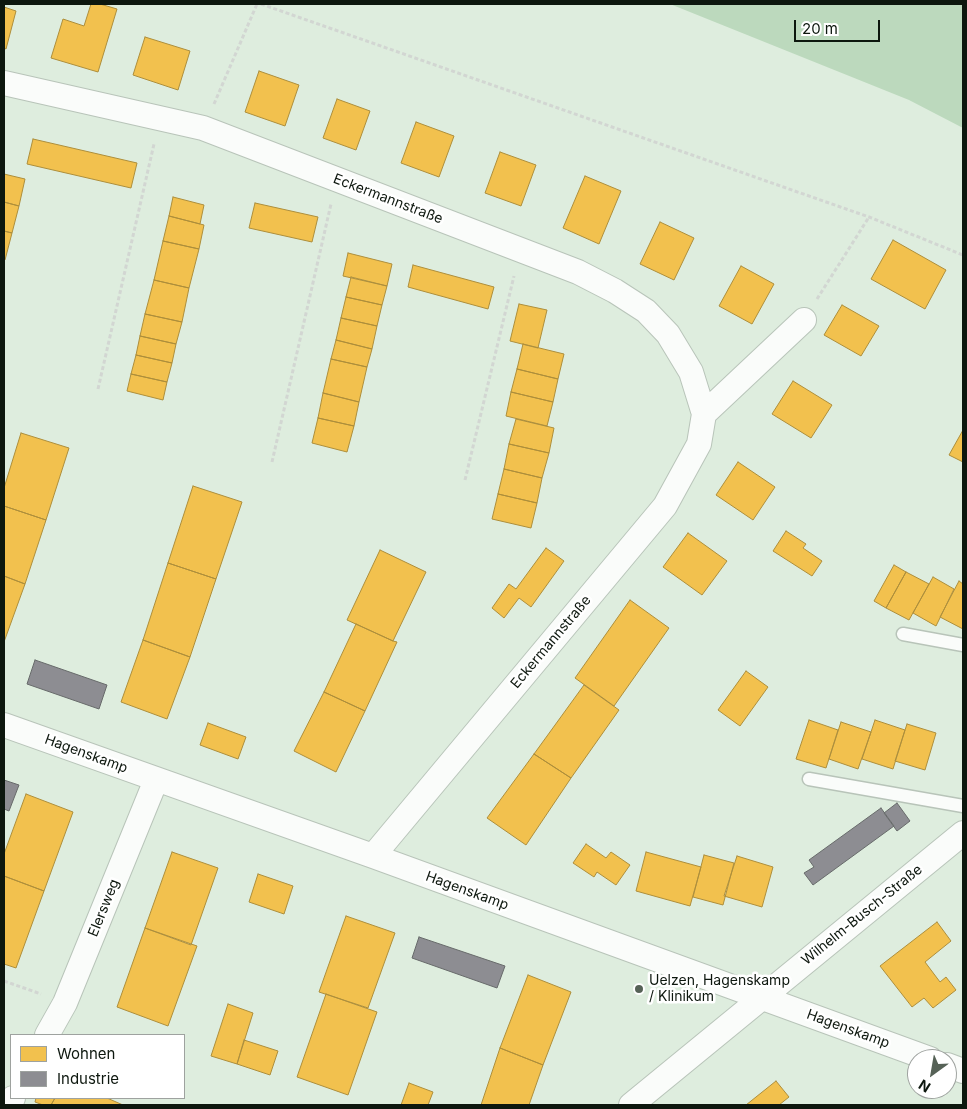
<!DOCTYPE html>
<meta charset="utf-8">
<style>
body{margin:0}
#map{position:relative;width:967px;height:1109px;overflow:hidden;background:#deedde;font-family:Inter,sans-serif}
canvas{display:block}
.frame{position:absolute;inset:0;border:5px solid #0d170e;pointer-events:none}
.legend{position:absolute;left:10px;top:1034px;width:175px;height:65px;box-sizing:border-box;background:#fff;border:1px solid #9ea29f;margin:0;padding:6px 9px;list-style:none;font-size:15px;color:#0d170e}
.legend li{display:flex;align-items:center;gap:10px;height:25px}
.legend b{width:25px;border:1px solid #9ea29f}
.north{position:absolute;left:907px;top:1049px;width:50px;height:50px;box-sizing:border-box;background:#fff;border:1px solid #9ea29f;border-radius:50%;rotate:212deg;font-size:14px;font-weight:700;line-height:20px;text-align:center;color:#0d170e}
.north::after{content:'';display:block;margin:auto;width:18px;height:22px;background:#566257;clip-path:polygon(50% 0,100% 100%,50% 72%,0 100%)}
.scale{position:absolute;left:794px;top:20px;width:86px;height:22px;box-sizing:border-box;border:2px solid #0d170e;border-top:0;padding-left:6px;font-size:15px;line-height:18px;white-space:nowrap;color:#0d170e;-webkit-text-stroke:4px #fff;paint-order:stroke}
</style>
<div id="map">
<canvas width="967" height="1109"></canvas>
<div class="frame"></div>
<ul class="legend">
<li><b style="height:14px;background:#f2c14e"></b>Wohnen</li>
<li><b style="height:14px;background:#8d8d92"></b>Industrie</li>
</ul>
<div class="north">N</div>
<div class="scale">20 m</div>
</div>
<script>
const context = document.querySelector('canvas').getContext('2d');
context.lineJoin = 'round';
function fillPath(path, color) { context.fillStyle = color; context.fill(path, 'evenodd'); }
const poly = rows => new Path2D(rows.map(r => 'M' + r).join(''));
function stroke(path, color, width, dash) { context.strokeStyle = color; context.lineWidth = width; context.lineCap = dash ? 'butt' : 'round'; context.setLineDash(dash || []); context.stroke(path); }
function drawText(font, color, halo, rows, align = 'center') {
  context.font = font + ' Inter,sans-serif'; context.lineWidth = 5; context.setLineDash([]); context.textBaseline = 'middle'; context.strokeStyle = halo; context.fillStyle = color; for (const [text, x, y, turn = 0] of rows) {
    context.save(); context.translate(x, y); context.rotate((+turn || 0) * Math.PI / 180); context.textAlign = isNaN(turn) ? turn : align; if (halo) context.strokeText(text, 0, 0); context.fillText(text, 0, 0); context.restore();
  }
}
fillPath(poly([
 [670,4,963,4,963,128,909,100]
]), '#bcd9bd');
const homes = poly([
 [91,4,100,4,117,9,98,72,51,58,63,19,84,26,91,4],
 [4,7,16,11,6,49,4,48,4,7],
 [145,37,190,51,178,90,133,75,145,37],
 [259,71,299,85,285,126,245,112,259,71],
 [337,99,370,111,356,150,323,138,337,99],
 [416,122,454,136,439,177,401,163,416,122],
 [33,139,137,163,131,188,27,164,33,139],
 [500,152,536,165,521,206,485,193,500,152],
 [4,174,25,179,19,206,4,202,4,174],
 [585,176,621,191,599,244,563,228,585,176],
 [173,197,204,205,200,224,169,216,173,197],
 [4,202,19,206,12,233,4,231,4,202],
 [255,203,318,217,312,242,249,228,255,203],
 [169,216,204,225,199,249,163,241,169,216],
 [660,222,694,238,674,280,640,264,660,222],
 [4,231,12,233,5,260,4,260,4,231],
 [893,240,946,270,925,309,871,279,893,240],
 [163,241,199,249,189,288,154,280,163,241],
 [348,253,392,264,387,286,343,276,348,253],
 [413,265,494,287,488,309,408,287,413,265],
 [741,266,774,284,752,324,719,306,741,266],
 [351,277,387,286,382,305,346,297,351,277],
 [154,280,189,288,182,322,145,314,154,280],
 [346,297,382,305,377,326,341,318,346,297],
 [519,304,547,310,538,348,510,341,519,304],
 [842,305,879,326,861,356,824,335,842,305],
 [145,314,182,322,176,344,140,336,145,314],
 [341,318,377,326,372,349,336,340,341,318],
 [140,336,176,344,172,363,136,355,140,336],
 [336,340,372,349,367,367,331,359,336,340],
 [523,344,564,354,558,379,517,369,523,344],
 [136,355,172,363,167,382,131,374,136,355],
 [331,359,367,367,359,402,323,393,331,359],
 [517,369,558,379,553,402,511,392,517,369],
 [131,374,167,382,163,400,127,391,131,374],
 [793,381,832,405,811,438,772,414,793,381],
 [511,392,553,402,547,426,506,416,511,392],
 [323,393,359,402,354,426,318,418,323,393],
 [318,418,354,426,347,452,312,443,318,418],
 [516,419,554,428,549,453,509,444,516,419],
 [963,430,963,462,949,455,963,430],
 [21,433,69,448,46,520,4,506,4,488,21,433],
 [509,444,549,453,542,478,504,469,509,444],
 [738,462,775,487,753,520,716,495,738,462],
 [504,469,542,478,537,503,498,494,504,469],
 [193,486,242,502,216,579,168,563,193,486],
 [498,494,537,503,531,528,492,519,498,494],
 [4,506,46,520,25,584,4,576,4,506],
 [786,531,806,544,803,548,822,561,812,576,773,551,786,531],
 [688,533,727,561,702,595,663,567,688,533],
 [546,548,564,561,531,607,519,598,504,618,492,608,509,584,516,589,546,548],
 [380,550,426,572,393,641,347,620,380,550],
 [168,563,216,579,190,657,143,640,168,563],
 [894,565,906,572,886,608,874,601,894,565],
 [906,572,929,584,909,620,886,608,906,572],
 [4,576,25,584,4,642,4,576],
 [933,577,954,589,936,626,913,613,933,577],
 [959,581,963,584,963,629,940,617,959,581],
 [630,600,669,628,614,706,575,678,630,600],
 [356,624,393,641,397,642,365,711,324,692,356,624],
 [143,640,190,657,167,719,121,702,143,640],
 [746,671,768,687,740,726,718,710,746,671],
 [584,685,619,710,571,778,534,754,584,685],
 [324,692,365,711,336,772,294,751,324,692],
 [809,720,838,730,826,768,796,759,809,720],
 [875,720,905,730,893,769,862,759,875,720],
 [841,722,871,732,858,769,829,759,841,722],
 [208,723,246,737,238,759,200,745,208,723],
 [907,724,936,733,925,770,895,761,907,724],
 [534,754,571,778,526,845,487,818,534,754],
 [26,794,73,812,44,891,4,876,4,854,26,794],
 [586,844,606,858,611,852,630,865,616,885,597,872,594,877,573,863,586,844],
 [172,852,218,868,191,945,145,928,172,852],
 [646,852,701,867,690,906,636,891,646,852],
 [704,855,734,863,723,905,693,897,704,855],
 [737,856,773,867,762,907,724,896,737,856],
 [258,874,293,886,284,914,249,902,258,874],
 [4,876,44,891,16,968,4,964,4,876],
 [346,916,395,933,368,1008,319,992,346,916],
 [937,922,951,941,925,962,940,982,946,977,956,990,933,1008,924,998,912,1007,880,966,937,922],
 [145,928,197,946,168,1026,117,1007,145,928],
 [528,975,571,992,543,1065,500,1048,528,975],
 [326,994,377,1012,348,1095,297,1077,326,994],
 [228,1004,253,1013,237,1064,211,1056,228,1004],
 [244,1040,278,1051,270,1075,237,1064,244,1040],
 [500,1048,543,1065,529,1105,481,1105,500,1048],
 [776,1081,789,1097,779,1105,746,1105,776,1081],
 [409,1083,433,1092,428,1105,401,1105,409,1083],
 [36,1098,55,1098,51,1105,43,1105,35,1102,36,1098],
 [55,1098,107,1098,123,1105,51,1105,55,1098]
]);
fillPath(homes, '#f2c14e');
stroke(homes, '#ad8e3b', 1);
const industry = poly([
 [35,660,107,685,99,709,27,684,35,660],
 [4,780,19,785,9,811,4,809,4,780],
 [897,803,910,821,897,831,884,813,897,803],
 [881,808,894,826,813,885,804,873,814,867,809,860,881,808],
 [419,937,505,966,497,988,412,958,419,937]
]);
fillPath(industry, '#8d8d92');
stroke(industry, '#676a6a', 1);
const service = poly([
 [903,634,963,645],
 [809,779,963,806]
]);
const minor = poly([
 [4,83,203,128,578,272,615,291,646,311,668,334,691,372,704,414,699,444,665,506,373,856],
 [704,414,804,320],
 [4,725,373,856,930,1059],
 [47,1035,65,1003,156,780],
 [947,1065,963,1071],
 [10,1105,13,1098],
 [631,1105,963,833]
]);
stroke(service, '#b8c4b9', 15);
stroke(minor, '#b8c4b9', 26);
stroke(poly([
 [261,4,869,217,963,255],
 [214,104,257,4],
 [817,299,869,217],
 [98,389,154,144],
 [272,462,331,204],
 [465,480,514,276],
 [4,981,41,994]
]), '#d2d6d2', 3, [4, 2.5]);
stroke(service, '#fafcfa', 12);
stroke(minor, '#fafcfa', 24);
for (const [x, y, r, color] of [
 [639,989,5,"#566257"]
]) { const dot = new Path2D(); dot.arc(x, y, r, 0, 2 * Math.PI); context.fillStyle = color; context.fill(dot); stroke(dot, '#fff', 2); }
drawText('14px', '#0d170e', '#fff', [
 ["Eckermannstraße",388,199,21],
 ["Eckermannstraße",551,642,-50],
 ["Hagenskamp",86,754,20],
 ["Hagenskamp",467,891,20],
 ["Elersweg",104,908,-68],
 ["Wilhelm-Busch-Straße",862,915,-39],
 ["Hagenskamp",848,1029,20]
]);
drawText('14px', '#0d170e', '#fff', [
 ["Uelzen, Hagenskamp",649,981],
 ["/ Klinikum",649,997]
], 'left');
</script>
